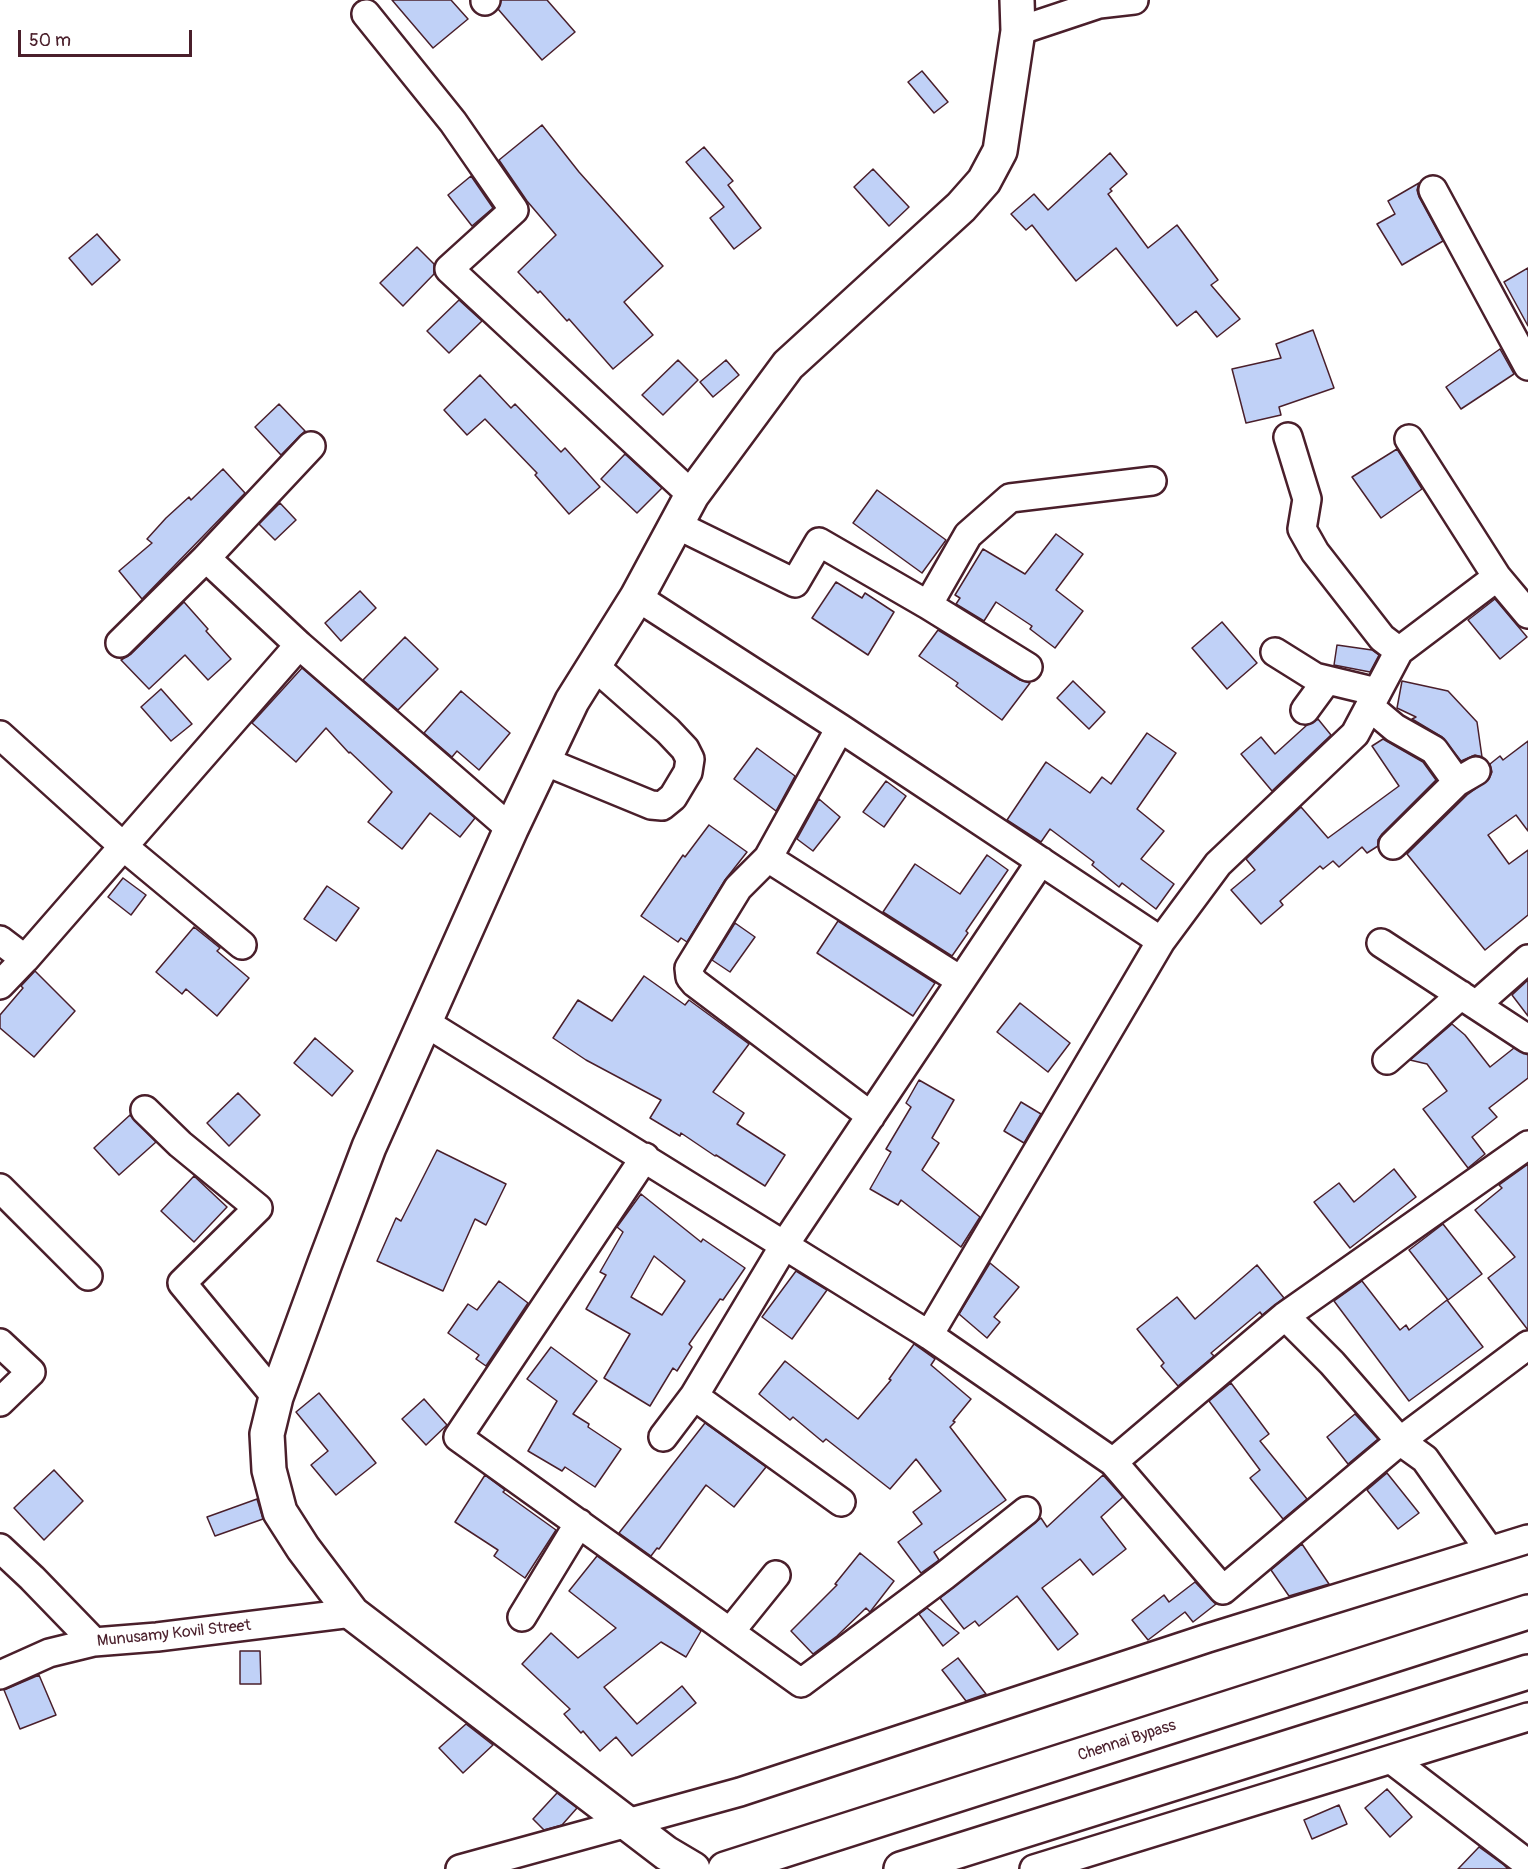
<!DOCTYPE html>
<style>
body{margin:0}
#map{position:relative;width:1528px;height:1869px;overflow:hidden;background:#fff;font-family:Pangolin,sans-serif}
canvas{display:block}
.scale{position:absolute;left:18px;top:30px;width:174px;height:27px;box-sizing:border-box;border:3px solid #4a1f2b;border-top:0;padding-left:8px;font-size:18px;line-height:21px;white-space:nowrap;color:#4a1f2b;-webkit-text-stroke:4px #fff;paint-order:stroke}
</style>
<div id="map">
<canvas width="1528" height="1869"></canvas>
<div class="scale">50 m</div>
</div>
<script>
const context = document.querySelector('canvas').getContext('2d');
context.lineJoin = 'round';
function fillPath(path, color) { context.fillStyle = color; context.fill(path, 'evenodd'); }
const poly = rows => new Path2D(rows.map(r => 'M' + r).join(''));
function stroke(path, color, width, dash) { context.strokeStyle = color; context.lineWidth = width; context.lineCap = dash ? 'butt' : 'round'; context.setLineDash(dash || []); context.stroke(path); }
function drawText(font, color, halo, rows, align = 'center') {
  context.font = font + ' Pangolin,sans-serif'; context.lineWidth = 4.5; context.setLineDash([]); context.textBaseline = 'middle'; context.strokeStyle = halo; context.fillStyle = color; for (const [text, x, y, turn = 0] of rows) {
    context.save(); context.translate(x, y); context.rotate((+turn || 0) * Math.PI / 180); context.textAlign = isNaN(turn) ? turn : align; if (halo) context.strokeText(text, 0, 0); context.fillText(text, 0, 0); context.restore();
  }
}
const building = poly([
 [392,0,451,0,468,19,433,48,392,0],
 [501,0,547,0,575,32,542,60,498,9,501,0],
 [922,71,948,102,934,113,908,82,922,71],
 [542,125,579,172,663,266,624,302,653,335,613,369,569,319,567,321,540,291,538,293,518,272,556,235,527,201,499,160,542,125],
 [704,147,733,181,728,185,761,228,734,249,710,218,724,207,686,162,704,147],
 [1110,153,1127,174,1110,189,1112,191,1108,194,1148,248,1177,225,1218,280,1211,285,1240,319,1217,337,1196,311,1177,326,1116,248,1076,281,1032,225,1026,230,1011,214,1034,194,1048,210,1110,153],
 [873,169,909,207,889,226,854,187,873,169],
 [471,176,493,208,472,226,448,195,471,176],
 [1419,183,1417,190,1419,197,1443,241,1402,265,1377,224,1395,214,1388,201,1419,183],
 [97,234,120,260,92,285,69,258,97,234],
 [417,247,434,264,434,274,403,306,380,283,417,247],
 [1528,268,1528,326,1504,282,1528,268],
 [459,300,482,321,449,353,427,331,459,300],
 [1313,330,1334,388,1279,407,1281,415,1246,423,1232,369,1281,358,1276,344,1313,330],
 [1500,349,1514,374,1461,409,1446,387,1500,349],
 [678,360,698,380,663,415,642,395,678,360],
 [726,360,739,375,713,397,700,382,726,360],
 [480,375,511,408,515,404,561,452,565,448,600,487,569,514,535,475,537,473,485,419,467,435,444,410,480,375],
 [279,404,305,431,281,455,255,427,279,404],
 [1397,449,1422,489,1381,518,1352,477,1397,449],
 [625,454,662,488,637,513,601,479,625,454],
 [223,469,245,493,142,599,119,571,152,543,147,539,166,518,189,497,191,500,223,469],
 [877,490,946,540,922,573,853,523,877,490],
 [280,503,296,520,275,540,259,524,280,503],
 [1056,534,1083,554,1056,590,1083,611,1055,648,1030,629,1032,626,996,602,984,621,956,604,960,598,955,595,983,549,1025,574,1056,534],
 [836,582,862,598,865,593,894,612,868,655,812,618,836,582],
 [360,591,376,608,341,641,325,623,360,591],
 [1495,599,1527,637,1500,659,1468,620,1495,599],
 [184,602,208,629,206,631,231,659,208,680,185,655,149,689,121,660,131,654,184,602],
 [1222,622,1257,663,1227,689,1192,648,1222,622],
 [938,630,1020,680,1030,683,1002,720,956,686,958,683,919,656,938,630],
 [405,637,438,669,398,710,363,680,405,637],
 [1337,645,1372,650,1379,655,1370,672,1334,665,1337,645],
 [302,668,475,818,460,837,430,813,402,849,368,822,392,792,350,752,349,753,326,728,296,762,252,723,302,668],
 [1073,681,1105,712,1089,729,1057,698,1073,681],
 [1402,681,1448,691,1477,722,1482,757,1475,755,1461,761,1442,737,1412,719,1416,717,1397,708,1402,681],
 [161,689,192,724,171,741,141,707,161,689],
 [461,691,510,733,479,770,457,751,452,757,424,733,461,691],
 [1318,719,1331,735,1272,791,1241,754,1261,737,1275,754,1307,725,1318,719],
 [1147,733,1176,753,1137,809,1164,831,1141,859,1174,884,1156,909,1122,883,1119,887,1092,865,1094,862,1050,829,1041,842,1007,820,1046,762,1090,793,1102,777,1111,784,1147,733],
 [1383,739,1423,762,1436,780,1382,834,1378,840,1378,846,1367,853,1362,847,1339,867,1333,861,1323,869,1320,866,1280,901,1283,905,1261,924,1231,890,1255,870,1246,859,1301,807,1328,838,1399,786,1372,746,1383,739],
 [1528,741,1528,831,1516,815,1488,835,1509,864,1528,850,1528,915,1485,950,1407,854,1467,795,1489,779,1492,772,1490,764,1500,756,1503,760,1528,741],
 [757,748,795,776,776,811,734,779,757,748],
 [886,781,906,796,884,827,863,812,886,781],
 [819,799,840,817,813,851,797,839,819,799],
 [709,825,747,852,725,880,687,942,681,938,678,942,641,916,683,855,685,857,709,825],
 [987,855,1008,870,966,931,968,933,952,956,883,912,915,864,960,894,987,855],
 [123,878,146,895,131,915,108,897,123,878],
 [327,886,359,908,336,941,304,919,327,886],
 [838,921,935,983,913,1016,817,953,838,921],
 [735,923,755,937,730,972,712,960,735,923],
 [194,927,220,948,217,951,249,978,217,1016,186,989,182,994,156,972,194,927],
 [35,971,75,1011,34,1057,0,1028,0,1015,23,988,21,986,35,971],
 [644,976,685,1005,689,1000,749,1044,713,1092,744,1113,737,1124,785,1155,765,1186,716,1155,715,1156,681,1133,680,1136,650,1118,661,1100,586,1060,553,1038,578,1000,612,1021,644,976],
 [1528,980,1528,1016,1512,995,1528,980],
 [1020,1003,1070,1043,1048,1072,997,1032,1020,1003],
 [1452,1024,1465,1035,1490,1067,1514,1048,1528,1055,1528,1078,1489,1108,1497,1117,1472,1137,1485,1154,1468,1168,1423,1109,1447,1091,1427,1064,1410,1060,1452,1024],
 [315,1038,353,1071,332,1096,294,1063,315,1038],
 [919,1080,954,1100,932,1138,939,1143,922,1170,980,1217,961,1247,901,1200,898,1205,870,1189,891,1152,886,1149,911,1107,906,1103,919,1080],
 [238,1093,260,1115,229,1146,207,1123,238,1093],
 [1021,1102,1041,1114,1024,1143,1004,1131,1021,1102],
 [130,1115,156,1142,119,1175,94,1148,130,1115],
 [437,1150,506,1184,486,1225,475,1219,443,1291,377,1261,396,1218,401,1221,437,1150],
 [1528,1164,1528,1330,1488,1278,1515,1257,1475,1210,1502,1188,1499,1185,1528,1164],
 [1394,1169,1416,1197,1350,1248,1314,1202,1339,1183,1354,1202,1394,1169],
 [194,1176,227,1207,194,1242,161,1211,194,1176],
 [641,1194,701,1242,703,1239,745,1268,723,1300,720,1299,689,1344,692,1347,677,1371,673,1368,650,1406,604,1378,630,1334,586,1309,606,1275,600,1272,623,1232,617,1227,641,1194],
 [654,1256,685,1281,662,1315,631,1297,654,1256],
 [1443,1224,1482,1274,1448,1300,1409,1250,1443,1224],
 [990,1263,1019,1287,994,1317,1000,1322,987,1338,959,1314,990,1263],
 [1257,1265,1284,1298,1262,1315,1260,1312,1211,1353,1214,1356,1178,1386,1161,1366,1164,1363,1137,1329,1177,1297,1195,1319,1257,1265],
 [796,1271,827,1290,792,1339,762,1317,796,1271],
 [499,1281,528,1303,486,1366,476,1359,479,1355,448,1333,468,1304,477,1310,499,1281],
 [1362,1281,1400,1330,1406,1325,1409,1330,1447,1300,1483,1347,1409,1401,1334,1301,1362,1281],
 [914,1344,935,1359,931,1365,971,1399,953,1421,955,1422,950,1427,1006,1500,934,1552,939,1560,921,1573,898,1542,922,1524,913,1512,941,1491,916,1459,890,1489,826,1439,823,1442,793,1417,790,1420,759,1394,785,1361,858,1419,891,1380,889,1379,914,1344],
 [551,1347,597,1381,573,1414,589,1424,588,1427,621,1449,595,1487,565,1467,562,1471,528,1451,557,1401,527,1379,551,1347],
 [1231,1383,1269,1434,1260,1441,1307,1499,1283,1519,1250,1478,1260,1470,1209,1401,1231,1383],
 [319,1393,376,1463,336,1495,311,1465,328,1451,296,1412,319,1393],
 [424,1399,447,1425,426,1445,402,1419,424,1399],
 [1355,1414,1378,1439,1348,1464,1327,1437,1355,1414],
 [705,1423,766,1467,734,1507,706,1485,659,1549,657,1548,651,1556,619,1533,705,1423],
 [54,1470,83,1501,44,1540,14,1508,54,1470],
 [1387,1473,1419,1513,1398,1529,1367,1490,1387,1473],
 [485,1475,505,1490,503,1492,556,1530,525,1578,494,1556,498,1550,455,1522,485,1475],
 [1103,1475,1123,1497,1101,1517,1126,1549,1093,1575,1080,1559,1042,1588,1078,1634,1058,1650,1017,1596,979,1626,975,1621,964,1629,940,1598,1041,1518,1047,1527,1103,1475],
 [257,1499,263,1519,215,1536,207,1517,257,1499],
 [1302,1544,1329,1584,1289,1596,1271,1570,1302,1544],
 [860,1553,894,1581,870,1612,866,1608,837,1636,813,1654,791,1631,837,1585,835,1584,860,1553],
 [597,1556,701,1631,686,1657,661,1642,604,1687,637,1724,682,1686,696,1703,632,1756,616,1737,600,1751,583,1731,581,1733,564,1714,570,1709,522,1664,551,1633,578,1658,616,1628,569,1591,597,1556],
 [1195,1582,1216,1604,1193,1622,1185,1612,1148,1640,1132,1620,1164,1595,1169,1602,1195,1582],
 [927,1608,959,1633,943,1646,919,1614,927,1608],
 [240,1651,260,1651,261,1684,240,1684,240,1651],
 [958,1658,986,1694,966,1701,942,1670,958,1658],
 [39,1675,56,1715,20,1729,4,1690,39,1675],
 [466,1724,493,1745,463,1773,439,1748,466,1724],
 [1387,1789,1412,1817,1390,1837,1365,1808,1387,1789],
 [557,1793,577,1808,562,1825,544,1830,533,1819,557,1793],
 [1339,1805,1347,1824,1312,1839,1304,1820,1339,1805],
 [1479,1847,1504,1865,1508,1869,1458,1869,1479,1847]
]);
fillPath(building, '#c0d1f7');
stroke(building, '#4a1f2b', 1.5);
const minor = poly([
 [485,1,486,0],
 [366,14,453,122,514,210,449,269,692,495],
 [1018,31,1099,4,1134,0],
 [1433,190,1528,366],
 [1288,437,1307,499,1302,529,1315,552,1382,638,1399,651],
 [1409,439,1497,577],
 [677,525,795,583,819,542,928,605,968,535,1010,498,1152,481],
 [206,558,311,446],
 [637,597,840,728,1161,941,929,1335],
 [928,605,1028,667],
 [120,643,206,558,299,645],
 [1275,652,1315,677,1377,692],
 [1370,707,1395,728,1434,750,1457,782,1476,771],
 [1305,710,1327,680],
 [840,728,768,858,738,888,689,968,690,977,695,983,871,1116],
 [0,735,124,847,242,945],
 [544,761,651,805,662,806,673,797,688,772,690,759,685,749,668,731,593,665],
 [1393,845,1457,782],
 [768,858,960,980],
 [0,940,25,959,299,645,511,829],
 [1161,941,1218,864,1355,734,1399,651,1497,577,1528,614],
 [1381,943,1528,1039],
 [0,985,25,959],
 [1476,1005,1528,959],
 [426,1023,929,1335,1113,1462],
 [1387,1060,1461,995],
 [145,1110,180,1144,258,1208,182,1283,276,1397],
 [645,1157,458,1437,801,1683,944,1576,1026,1511],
 [0,1188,88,1276],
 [1285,1316,1332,1363,1400,1441,1223,1590,1113,1462,1285,1316,1528,1145],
 [0,1343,31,1372,0,1402],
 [663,1437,694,1396],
 [841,1502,694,1396,785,1244,1041,861],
 [0,1548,32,1578,94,1642],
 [1490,1551,1425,1459,1400,1441,1528,1345],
 [522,1617,579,1523],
 [730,1632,776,1575],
 [0,1675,49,1653,94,1642,157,1637,352,1613],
 [1392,1760,1528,1864],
 [460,1869,740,1792,1208,1638,1528,1539],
 [1034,1869,1528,1717]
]);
const major = poly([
 [693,1869,666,1853,352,1613,303,1548,280,1512,269,1470,267,1434,276,1397,325,1263,369,1147,511,829,572,701,637,597,692,495,788,365,961,207,984,181,1000,151,1018,31,1017,0]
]);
const highway = poly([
 [725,1869,1528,1612],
 [901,1869,1528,1672]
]);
stroke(minor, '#4a1f2b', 32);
stroke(major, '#4a1f2b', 38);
stroke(highway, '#4a1f2b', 38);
stroke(minor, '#fff', 27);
stroke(major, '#fff', 33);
stroke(highway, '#fff', 33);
drawText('16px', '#4a1f2b', '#fff', [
 ["Munusamy Kovil Street",174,1634,-6],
 ["Chennai Bypass",1127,1741,-18]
]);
</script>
